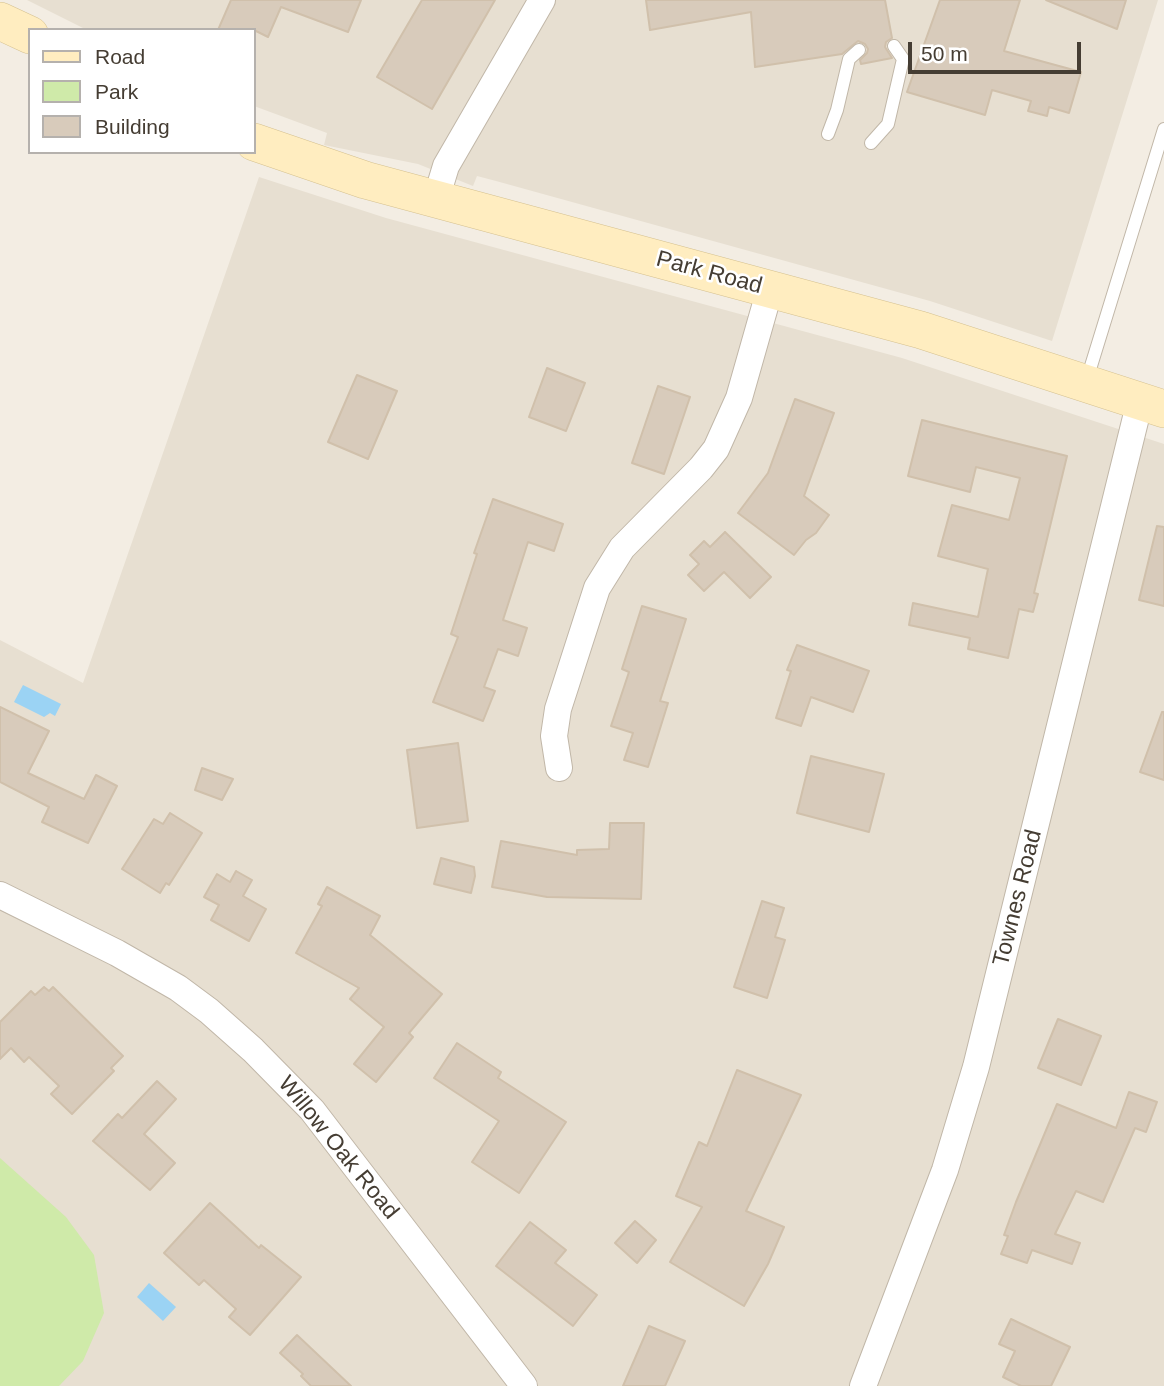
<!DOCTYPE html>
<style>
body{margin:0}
#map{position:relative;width:1164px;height:1386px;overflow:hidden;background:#f3ede3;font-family:Helvetica,sans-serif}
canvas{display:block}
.legend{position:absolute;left:28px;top:28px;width:228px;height:126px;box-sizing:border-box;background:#fff;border:2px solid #b5b1ad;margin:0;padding:9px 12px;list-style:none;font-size:21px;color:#453d33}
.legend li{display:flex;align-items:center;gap:14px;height:35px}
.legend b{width:35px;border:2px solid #b5b1ad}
.scale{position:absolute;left:908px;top:42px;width:173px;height:32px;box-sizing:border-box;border:4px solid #453d33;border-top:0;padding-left:9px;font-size:21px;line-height:24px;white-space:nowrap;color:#453d33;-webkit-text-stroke:5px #fff;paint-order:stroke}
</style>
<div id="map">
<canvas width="1164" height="1386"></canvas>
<ul class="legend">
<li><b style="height:9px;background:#ffedc0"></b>Road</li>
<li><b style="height:19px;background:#cfeaa9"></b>Park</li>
<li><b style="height:19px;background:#d8cbbb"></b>Building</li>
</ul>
<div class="scale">50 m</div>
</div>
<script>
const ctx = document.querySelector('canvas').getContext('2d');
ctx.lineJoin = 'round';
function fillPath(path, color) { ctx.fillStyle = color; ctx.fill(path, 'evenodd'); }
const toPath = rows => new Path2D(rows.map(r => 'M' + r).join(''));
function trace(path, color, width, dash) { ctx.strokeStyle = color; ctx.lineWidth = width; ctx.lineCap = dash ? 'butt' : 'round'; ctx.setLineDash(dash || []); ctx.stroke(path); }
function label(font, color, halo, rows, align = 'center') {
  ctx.font = font + ' Helvetica,sans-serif'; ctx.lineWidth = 5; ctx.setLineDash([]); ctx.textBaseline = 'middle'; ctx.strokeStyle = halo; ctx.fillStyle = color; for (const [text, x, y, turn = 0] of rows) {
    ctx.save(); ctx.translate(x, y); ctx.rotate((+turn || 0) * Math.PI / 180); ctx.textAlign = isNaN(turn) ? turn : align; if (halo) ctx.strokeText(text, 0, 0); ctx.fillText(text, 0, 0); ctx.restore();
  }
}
const residential = toPath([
 [27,0,1158,0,1052,341,930,301,496,181,477,176,473,186,418,164,324,145,327,133,254,106,254,30,87,30],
 [259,177,386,218,902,358,1164,444,1164,1386,30,1386,0,1174,0,640,83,683]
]);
const green = toPath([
 [0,1158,66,1217,94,1255,104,1313,83,1361,59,1386,0,1386]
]);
const water = toPath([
 [23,685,61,704,55,716,50,713,44,717,14,702],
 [149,1283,176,1307,163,1321,137,1297]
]);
const building = toPath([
 [231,0,361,0,348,32,281,7,268,37,254,30,218,30,231,0],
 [422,0,495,0,432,109,377,77,422,0],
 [646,0,885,0,892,38,886,42,885,47,892,58,861,64,860,60,867,53,868,49,865,44,858,41,842,54,755,67,751,12,650,30,646,0],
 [940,0,1020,0,1004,51,1081,72,1069,113,1049,107,1047,116,1028,111,1031,101,992,90,985,115,907,92,940,0],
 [1046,0,1126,0,1117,29,1046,0],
 [547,368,585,383,566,431,529,417,547,368],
 [357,375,397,391,368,459,328,442,357,375],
 [658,386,690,397,664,474,632,463,658,386],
 [795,399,834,413,804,496,829,515,816,533,806,540,794,555,738,513,768,473,795,399],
 [922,420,1067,456,1034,593,1038,594,1033,612,1019,609,1008,658,968,649,970,638,909,625,913,603,978,617,988,569,938,556,952,505,1009,520,1020,478,976,467,970,492,908,476,922,420],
 [493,499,563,524,554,551,528,542,503,620,527,628,518,656,498,649,484,687,495,691,483,721,433,702,458,637,451,634,477,554,474,553,493,499],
 [1157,526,1164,527,1164,606,1139,600,1157,526],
 [725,532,771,577,750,598,724,572,704,591,688,575,699,564,690,555,704,541,710,547,725,532],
 [642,606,686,619,660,701,668,703,648,767,624,760,633,733,611,726,629,672,622,669,642,606],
 [797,645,869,671,853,712,811,697,801,726,776,718,791,671,787,670,797,645],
 [0,707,49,731,28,773,84,799,96,775,117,786,88,843,42,822,49,807,0,782,0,707],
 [1162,712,1164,712,1164,780,1140,772,1162,712],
 [458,743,468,821,417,828,407,750,458,743],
 [811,756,884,774,869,832,797,813,811,756],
 [202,768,233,779,222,800,195,790,202,768],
 [170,813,202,833,169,885,166,883,160,893,122,869,154,819,163,824,170,813],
 [610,823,644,823,641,899,547,897,492,887,501,841,577,855,577,850,609,849,610,823],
 [441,858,474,867,475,876,471,893,434,884,441,858],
 [236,871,252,880,243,896,266,909,249,941,211,920,219,905,204,897,217,874,230,882,236,871],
 [327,887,380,916,370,935,442,994,409,1033,413,1037,376,1082,354,1064,384,1027,350,999,359,988,296,953,322,906,318,904,327,887],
 [762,901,784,908,775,937,785,940,767,998,734,987,762,901],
 [44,987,49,991,53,987,123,1056,111,1068,114,1071,72,1114,51,1094,59,1086,29,1057,24,1062,11,1048,0,1059,0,1022,31,991,35,995,44,987],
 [1058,1019,1101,1036,1081,1085,1038,1068,1058,1019],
 [457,1043,501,1072,498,1078,566,1122,519,1193,472,1162,499,1121,434,1078,457,1043],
 [737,1070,801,1095,746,1211,784,1227,768,1264,744,1306,670,1262,702,1207,676,1196,699,1142,707,1146,737,1070],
 [157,1081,176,1099,144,1134,175,1163,150,1190,93,1141,118,1114,122,1118,157,1081],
 [1129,1092,1157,1102,1146,1132,1135,1128,1103,1202,1076,1191,1055,1234,1080,1243,1072,1264,1032,1250,1027,1263,1001,1254,1008,1236,1004,1235,1016,1202,1057,1104,1116,1128,1129,1092],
 [210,1203,259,1248,261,1245,301,1277,250,1335,229,1317,236,1309,204,1280,199,1285,164,1253,210,1203],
 [635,1221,656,1240,637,1263,615,1243,635,1221],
 [530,1222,566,1250,555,1263,597,1295,573,1326,496,1266,530,1222],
 [1011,1319,1070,1347,1051,1386,1021,1386,1003,1377,1015,1351,999,1344,1011,1319],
 [649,1326,685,1341,665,1386,623,1386,649,1326],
 [297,1335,351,1386,311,1386,301,1376,303,1374,280,1353,297,1335]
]);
const lane = toPath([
 [828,134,837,110,849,59,859,50],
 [871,143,888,124,903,59,894,46],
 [1087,379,1164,129]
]);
const street = toPath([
 [436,199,446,166,542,0],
 [559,768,554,736,558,709,597,588,622,548,701,468,716,449,739,398,770,289],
 [0,895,117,953,178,988,209,1011,253,1050,312,1110,524,1386],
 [863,1386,945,1170,976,1067,1140,401]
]);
const secondary = toPath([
 [0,21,30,35],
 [254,142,365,180,921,330,1164,409]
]);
const streetNames = [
 ["Park Road",709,273,15],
 ["Townes Road",1018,898,-76],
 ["Willow Oak Road",338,1148,51]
];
fillPath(residential, '#e7dfd1');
fillPath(green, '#cfeaa9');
fillPath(water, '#9bd3f4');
fillPath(building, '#d8cbbb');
trace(building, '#d0c0ab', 2);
trace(lane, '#c1b7a8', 14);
trace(street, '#c1b7a8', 28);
trace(secondary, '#d5c190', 38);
trace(lane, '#fff', 12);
trace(street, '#fff', 26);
trace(secondary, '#ffedc0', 37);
label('23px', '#453d33', '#fff', streetNames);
</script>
